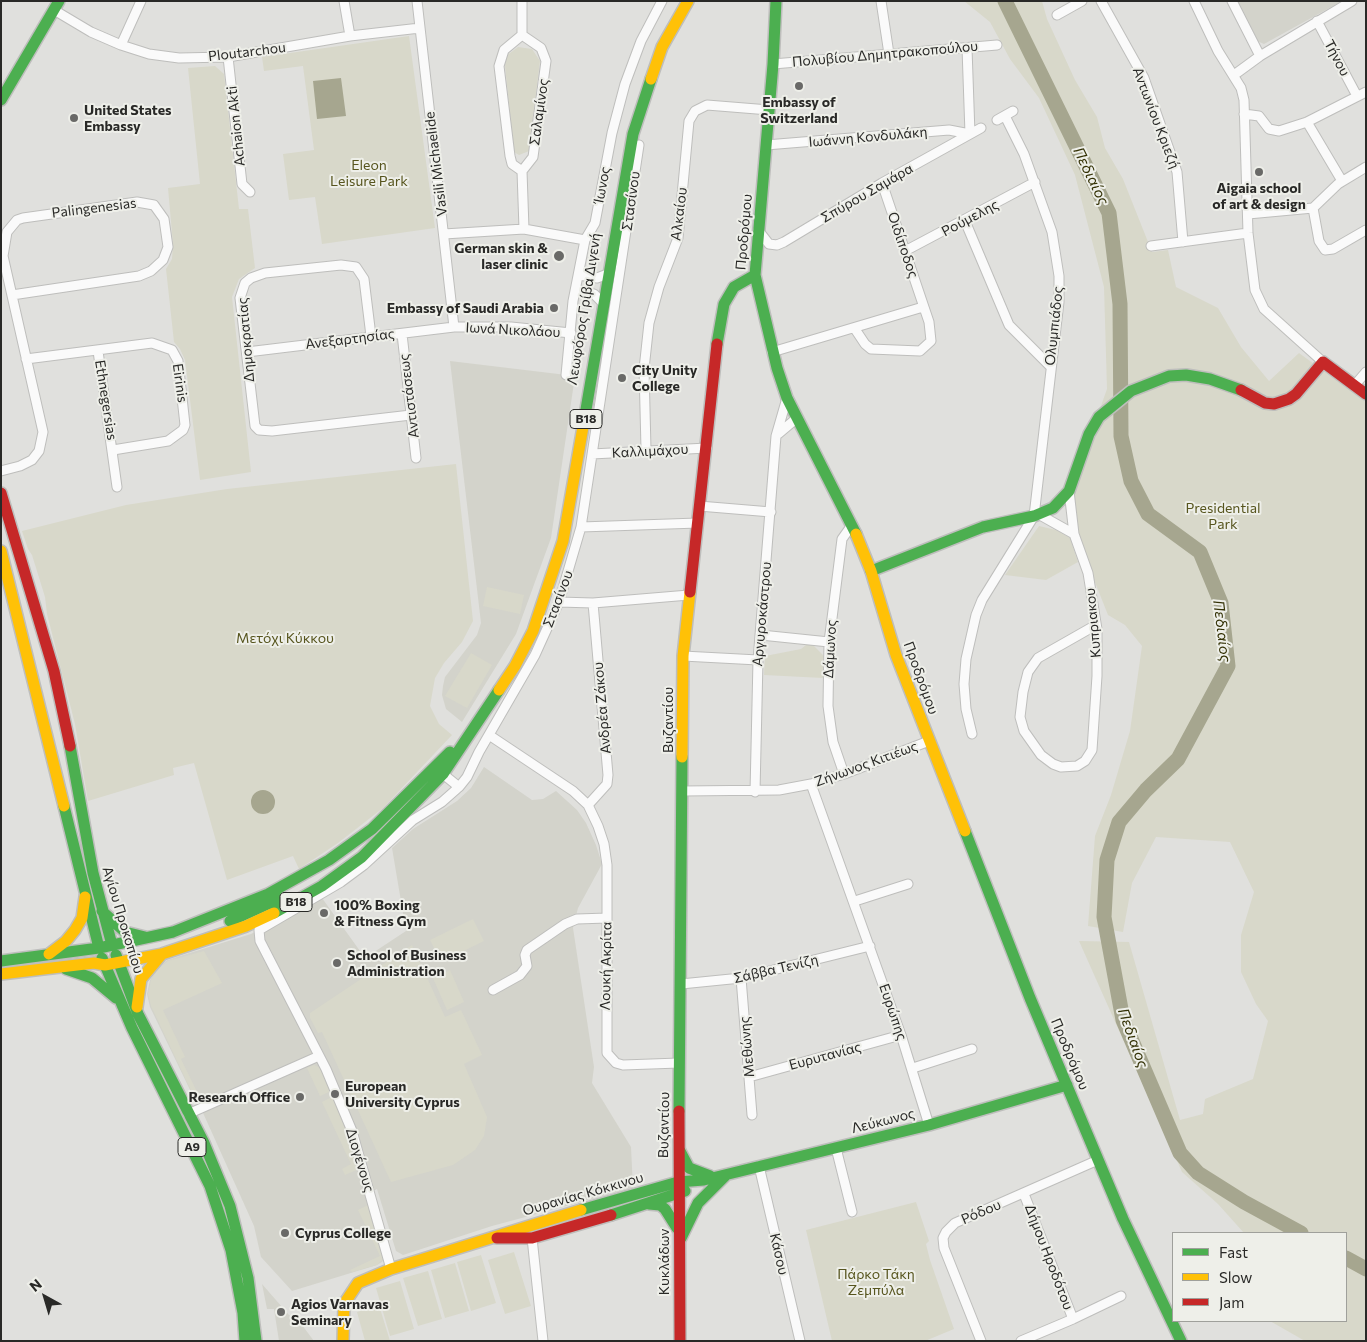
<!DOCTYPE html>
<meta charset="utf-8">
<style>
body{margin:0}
#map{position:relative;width:1367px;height:1342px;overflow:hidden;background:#e0e0dd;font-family:Commissioner,sans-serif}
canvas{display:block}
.frame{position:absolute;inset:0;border:2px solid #292927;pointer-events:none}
.legend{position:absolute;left:1172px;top:1232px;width:175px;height:90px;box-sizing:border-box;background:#eeefe9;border:1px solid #9fa09b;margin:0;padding:6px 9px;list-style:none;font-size:15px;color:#292927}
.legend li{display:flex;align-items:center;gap:10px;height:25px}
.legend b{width:25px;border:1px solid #9fa09b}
.north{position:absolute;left:20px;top:1272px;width:50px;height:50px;-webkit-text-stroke:4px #eeefe9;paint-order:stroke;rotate:321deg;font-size:14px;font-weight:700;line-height:20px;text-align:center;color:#292927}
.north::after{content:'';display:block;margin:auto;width:18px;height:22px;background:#292927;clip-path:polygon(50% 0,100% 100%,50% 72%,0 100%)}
</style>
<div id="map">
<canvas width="1367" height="1342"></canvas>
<div class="frame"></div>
<ul class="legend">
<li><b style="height:6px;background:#4caf50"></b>Fast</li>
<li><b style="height:6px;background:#ffc107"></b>Slow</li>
<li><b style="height:6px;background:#c62828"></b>Jam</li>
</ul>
<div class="north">N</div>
</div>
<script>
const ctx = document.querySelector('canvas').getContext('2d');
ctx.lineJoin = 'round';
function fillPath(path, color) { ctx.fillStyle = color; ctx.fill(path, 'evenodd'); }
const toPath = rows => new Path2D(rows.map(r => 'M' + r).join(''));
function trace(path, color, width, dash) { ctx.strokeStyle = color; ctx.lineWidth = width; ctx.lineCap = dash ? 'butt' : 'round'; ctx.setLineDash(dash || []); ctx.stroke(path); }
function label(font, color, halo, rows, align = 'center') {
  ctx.font = font + ' Commissioner,sans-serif'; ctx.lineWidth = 4; ctx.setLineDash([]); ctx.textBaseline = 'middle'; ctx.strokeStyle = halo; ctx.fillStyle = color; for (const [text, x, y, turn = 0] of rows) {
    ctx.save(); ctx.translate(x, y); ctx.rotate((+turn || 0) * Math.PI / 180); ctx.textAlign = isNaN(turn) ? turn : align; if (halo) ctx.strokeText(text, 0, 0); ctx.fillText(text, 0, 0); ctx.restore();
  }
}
const built = toPath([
 [1236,1,1342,1,1264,44,1255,40],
 [450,361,575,376,551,538,516,634,462,722,446,709,442,695,443,686,445,677,477,635,481,623],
 [484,767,532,800,543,799,556,791,577,810,586,823,596,845,602,864,578,908,573,928,594,1067,592,1083,631,1147,633,1188,492,1226,403,1255,396,1251,377,1189,367,1194,384,1259,382,1262,377,1265,292,1291,261,1257,254,1226,199,1104,192,1094,150,1007,147,994,150,980,157,969,167,960,251,934,322,898,365,958,406,931,392,848,413,829,457,801,471,788],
 [262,1284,289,1315,302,1325,314,1341,279,1341,274,1309,267,1309]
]);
const green = toPath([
 [964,1,1042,1,1047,19,1075,80,1097,117,1105,148,1123,179,1152,252,1168,250,1176,287,1218,308,1241,347,1269,381,1299,353,1366,402,1366,1341,1305,1341,1270,1321,1346,1321,1346,1233,1244,1233,1218,1204,1182,1172,1079,941,1129,942,1180,1120,1203,1114,1205,1099,1253,1079,1268,1021,1256,1004,1241,972,1241,935,1254,892,1230,842,1156,837,1132,883,1123,932,1088,926,1095,836,1111,795,1130,731,1142,646,1125,625,1108,615,1079,542,1068,498,1107,389,1104,287,1075,175,1039,98,1010,59,990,22],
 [409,36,435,228,322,244,315,197,289,200,283,154,314,150,303,66,264,71,262,57],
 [518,47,532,49,540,61,529,151,519,155,514,152,505,66,506,56],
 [215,66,224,74,239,209,248,209,255,268,239,279,232,297,251,472,200,480,185,360,180,349,174,342,166,269,172,259,173,244,168,188,200,184,188,68],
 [456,464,473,621,462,642,444,663,435,678,430,706,439,724,452,735,383,808,338,843,299,869,293,856,227,880,194,763,173,768,174,775,88,801,75,724,47,614,45,597,32,555,28,549,22,531,126,505,227,489],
 [1039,526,1056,530,1070,538,1078,562,1046,580,1005,575],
 [487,587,524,595,520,614,483,606],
 [806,645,813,645,824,656,823,678,764,675,765,656,801,649],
 [471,653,492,665,467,708,445,696],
 [473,919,484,941,441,962,430,940],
 [412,945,445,1017,461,1010,482,1055,464,1064,487,1117,484,1136,475,1150,453,1165,391,1182,322,1032,318,1033,310,1018,310,1013],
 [204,951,222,983,163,1010,185,1057,181,1059,199,1096,194,1097,151,1006,148,994,151,980,158,969,168,961],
 [450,970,464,1002,447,1010,433,978],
 [314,1065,321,1068,331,1091,320,1096,307,1068],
 [334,1096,359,1169,345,1175,342,1169,351,1164,322,1102],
 [916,1202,929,1241,926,1244,930,1260,954,1329,925,1341,832,1341,806,1230],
 [368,1205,383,1259,377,1265,352,1272,350,1270,380,1256,358,1210],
 [514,1252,531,1306,505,1314,488,1260],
 [481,1255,496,1303,471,1311,457,1262],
 [455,1263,469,1311,445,1318,431,1270],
 [428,1271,442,1319,418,1326,403,1278],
 [400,1281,414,1329,390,1336,376,1288],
 [379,1305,390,1341,365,1341,357,1312]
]);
const water = toPath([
 [341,78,346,116,317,119,313,81],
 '251 802a12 12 0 1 1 24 0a12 12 0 1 1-24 0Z'
]);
const river = toPath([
 [1005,1,1109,213,1120,304,1121,436,1131,481,1148,514,1200,552,1221,603,1228,666,1178,759,1146,790,1119,822,1107,860,1104,917,1123,1020,1180,1153,1198,1173,1244,1202,1301,1233],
 [1346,1258,1366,1269]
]);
const street = toPath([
 [344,1,350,36],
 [417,1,454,327],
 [522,1,522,35,541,48,546,61,533,157,522,171,524,229],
 [881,1,889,54],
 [1101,1,1144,78,1177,172,1183,242],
 [1194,1,1218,51,1241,88,1244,100,1248,233,1255,290,1264,309,1323,362],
 [1232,1,1260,56],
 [54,10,91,32,121,45,149,54,179,58,228,57,350,36,420,28],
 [1057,15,1082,1],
 [1317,21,1357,96],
 [121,45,141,1],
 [967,48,970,134],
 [228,57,242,184,250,192],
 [773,64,997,45],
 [1234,75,1260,56,1352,1],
 [1244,114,1259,116,1269,129,1279,131,1307,122,1366,92],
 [997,120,1013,111],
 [1307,122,1342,181],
 [766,145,949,130,970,134],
 [522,171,512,164,510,156,499,66,504,50,522,35],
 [1313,208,1319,241,1325,250,1333,249,1366,230],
 [1248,214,1313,208,1338,184,1366,167],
 [965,221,1009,325,1050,366],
 [758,230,769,244,777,245,784,242,882,183,981,128],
 [444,234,524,229,585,240],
 [1151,246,1248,233],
 [905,251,1035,182],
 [579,275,597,278,605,275],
 [576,289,594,294,601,301],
 [855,329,865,344,871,349,920,351,931,341,929,322,882,183],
 [402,334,416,458],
 [371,336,364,279,356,267,341,265,265,273,251,278,245,283,240,298,255,426,259,430,272,431,411,415],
 [98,351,117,487],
 [247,352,454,327,511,327,571,333],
 [772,352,923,307],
 [26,359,152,343,172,350,178,361,185,425,183,430,168,441,113,450],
 [566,375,573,301,585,240,595,223,612,133,625,84,641,41,662,1],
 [1354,386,1366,372],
 [778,434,797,418],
 [646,449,644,369,649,323,659,287,678,238,689,121,695,111,707,105,769,110],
 [592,454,707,448],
 [1,471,20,466,32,460,39,451,43,432,3,256,7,232,17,220,23,218,137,202,154,205,164,219,168,247,163,260,151,271,139,276,12,295],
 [1069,491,1074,534,1088,573,1097,629,1097,676,1092,750,1085,761,1077,766,1061,767,1053,764,1041,755,1024,731,1020,717,1023,692,1028,672,1038,658,1096,625],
 [699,506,771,512],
 [1040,515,1074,534],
 [581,527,698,523],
 [559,602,593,603,689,595],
 [761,635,829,642],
 [683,656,758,660],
 [972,734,966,709,964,684,966,659,976,615,982,600,1034,516,1059,302,1059,276,1052,232,1024,154,1005,116],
 [489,735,573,791,588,805,598,826,604,844,607,865,607,1053,616,1063,623,1065,679,1063],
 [443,774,459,787],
 [844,774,833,742,828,706,829,642,842,539,852,525],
 [811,784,901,1035,929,1125],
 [683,791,779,790,811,784,844,774,929,741],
 [755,792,758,660,776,436,787,398],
 [588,805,607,784,608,775,593,603],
 [855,901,908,884],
 [741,978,752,1115],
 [681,984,741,978,870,946],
 [493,990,520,975,527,966,525,955,527,950,565,924,577,919,607,918],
 [913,1068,972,1049],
 [749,1077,901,1035],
 [188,1114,319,1056],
 [836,1148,852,1212],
 [759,1166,800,1341],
 [1024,1194,1073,1319],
 [532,1238,543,1341],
 [391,1269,352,1131,326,1069,260,941,259,930,341,882,364,865,413,820,442,802,459,787,467,777,479,752,535,655,559,602,581,527,639,145],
 [981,1341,944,1248,943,1238,946,1232,955,1223,1098,1160],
 [1021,1341,1073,1319,1121,1296]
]);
const fast = toPath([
 [776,1,773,64,755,275,777,368,787,398,856,534],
 [1,100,59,1],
 [717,344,724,304,734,287,755,275],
 [583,427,633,134,651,79],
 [871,571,983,527,1034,516,1053,508,1069,491,1089,434,1099,417,1131,391,1169,376,1186,375,1210,379,1241,390],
 [70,746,93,873,112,945],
 [64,806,99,948],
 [965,831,1030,998,1123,1219,1181,1341],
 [102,911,125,932,145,937],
 [274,913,322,886,362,857,443,774,499,690],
 [230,921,281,898],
 [116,955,138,1014,204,1143,230,1206,248,1278,256,1341],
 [102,958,132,1028,210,1186,231,1250,243,1313,245,1341],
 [1,961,99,948,173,932,268,894,329,860,372,829,450,752],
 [66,969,92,978,116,998],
 [679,1111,682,757],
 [680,1151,689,1168,710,1176],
 [649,1204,660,1205,665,1209,677,1228],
 [581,1210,678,1182,704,1180,929,1125,1067,1085],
 [611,1215,685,1191],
 [681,1238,698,1203,725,1176]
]);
const slow = toPath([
 [651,79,662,47,688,1],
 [856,534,871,571,896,655,965,831],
 [1,551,64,806],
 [499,690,515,666,533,631,563,541,583,427],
 [682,757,683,656,690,592],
 [49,954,66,941,75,930,82,918,85,897],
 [1,974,94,963,105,965,162,954,246,926,274,913],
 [137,1007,141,979,162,954],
 [343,1341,344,1304,358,1283,391,1269,581,1210]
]);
const jam = toPath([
 [1241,390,1265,403,1274,404,1289,399,1296,394,1323,362,1366,394],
 [1,493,54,671,70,746],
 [690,592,717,344],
 [679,1111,680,1341],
 [497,1238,532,1238,611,1215]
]);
const markers = [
 [799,86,5,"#696967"],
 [74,118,5,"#696967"],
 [1259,172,5,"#696967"],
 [559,256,6,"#696967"],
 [554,308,5,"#696967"],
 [622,378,5,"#696967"],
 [324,913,5,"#696967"],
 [337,963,5,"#696967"],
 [335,1094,5,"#696967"],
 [300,1097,5,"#696967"],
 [285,1233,5,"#696967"],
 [281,1312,5,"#696967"]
];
const shields = [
 [586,419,32],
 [296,902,32],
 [192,1147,28]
];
const shieldNames = [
 ["B18",586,419],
 ["B18",296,902],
 ["A9",192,1147]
];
const streetNames = [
 ["Ploutarchou",247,52,-7],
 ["Πολυβίου Δημητρακοπούλου",885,54,-5],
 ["Τήνου",1337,58,62],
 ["Σαλαμίνος",539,112,-82],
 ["Αντωνίου Κριεζή",1156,118,69],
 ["Achaion Akti",236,126,-96],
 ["Ιωάννη Κονδυλάκη",868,137,-5],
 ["Vasili Michaelide",436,164,-97],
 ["Ίωνος",602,185,-79],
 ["Σπύρου Σαμάρα",867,193,-30],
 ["Στασίνου",631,201,-82],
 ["Palingenesias",94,208,-7],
 ["Αλκαίου",679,214,-83],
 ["Ρούμελης",970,218,-28],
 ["Προδρόμου",744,232,-85],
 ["Οιδίποδος",903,245,71],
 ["Λεωφόρος Γρίβα Διγενή",584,309,-81],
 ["Ολυμπιάδος",1054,326,-84],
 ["Ιωνά Νικολάου",513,330,3],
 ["Ανεξαρτησίας",350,339,-7],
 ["Δημοκρατίας",246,340,-95],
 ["Eirinis",180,383,82],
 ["Αντιστάσεως",409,396,-97],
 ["Ethnegersias",106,400,81],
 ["Καλλιμάχου",650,451,-3],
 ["Στασίνου",558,599,-69],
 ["Αργυροκάστρου",762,614,-85],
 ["Κυπριακου",1093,623,-95],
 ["Δάμωνος",830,649,-87],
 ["Προδρόμου",921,678,70],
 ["Ανδρέα Ζάκου",602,708,-95],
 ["Βυζαντίου",668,720,-90],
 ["Ζήνωνος Κιτιέως",866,764,-20],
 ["Αγίου Προκοπίου",123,920,73],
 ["Λουκή Ακρίτα",606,966,-89],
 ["Σάββα Τενίζη",776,969,-13],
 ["Ευρώπης",893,1012,71],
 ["Μεθώνης",747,1047,-95],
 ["Προδρόμου",1070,1054,67],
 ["Ευρυτανίας",825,1056,-15],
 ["Λεύκωνος",883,1121,-14],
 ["Βυζαντίου",664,1125,-89],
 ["Διογένους",360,1160,73],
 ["Ουρανίας Κόκκινου",583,1194,-16],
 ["Ρόδου",981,1212,-23],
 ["Κάσου",779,1254,77],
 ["Δήμου Ηροδότου",1049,1257,69],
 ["Κυκλάδων",664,1262,-90]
];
const poiNames = [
 ["Embassy of",799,102,"center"],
 ["Switzerland",799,118,"center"],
 ["United States",84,110],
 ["Embassy",84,126],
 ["Aigaia school",1259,188,"center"],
 ["of art & design",1259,204,"center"],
 ["German skin &",548,248,"right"],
 ["laser clinic",548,264,"right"],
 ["Embassy of Saudi Arabia",544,308,"right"],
 ["City Unity",632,370],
 ["College",632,386],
 ["100% Boxing",334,905],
 ["& Fitness Gym",334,921],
 ["School of Business",347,955],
 ["Administration",347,971],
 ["European",345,1086],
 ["University Cyprus",345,1102],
 ["Research Office",290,1097,"right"],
 ["Cyprus College",295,1233],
 ["Agios Varnavas",291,1304],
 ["Seminary",291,1320]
];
const parkNames = [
 ["Eleon",369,165],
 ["Leisure Park",369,181],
 ["Presidential",1223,508],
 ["Park",1223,524],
 ["Μετόχι Κύκκου",285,638],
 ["Πάρκο Τάκη",876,1274],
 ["Ζεμπύλα",876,1290]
];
const waterNames = [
 ["Πεδιαίος",1091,176,64],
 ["Πεδιαίος",1222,631,83],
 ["Πεδιαίος",1133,1038,70]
];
fillPath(built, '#d3d3cb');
fillPath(green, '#d8d8ca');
fillPath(water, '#a6a68f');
trace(river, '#a6a68f', 15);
trace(street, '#bebebc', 11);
trace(fast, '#bebebc', 14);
trace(slow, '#bebebc', 14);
trace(jam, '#bebebc', 14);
trace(street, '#fafafa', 9);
trace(fast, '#4caf50', 11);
trace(slow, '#ffc107', 11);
trace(jam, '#c62828', 11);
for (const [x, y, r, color] of markers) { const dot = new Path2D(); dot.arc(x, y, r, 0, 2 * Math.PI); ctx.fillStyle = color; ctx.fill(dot); trace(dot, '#eeefe9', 2); }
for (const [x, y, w] of shields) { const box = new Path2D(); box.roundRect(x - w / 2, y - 9.5, w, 19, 4); ctx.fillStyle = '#eeefe9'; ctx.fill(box); trace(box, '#292927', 1); }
label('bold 12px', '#292927', null, shieldNames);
label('14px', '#292927', '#eeefe9', streetNames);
label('bold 14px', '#292927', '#eeefe9', poiNames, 'left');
label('14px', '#57551e', '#eeefe9', parkNames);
label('italic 15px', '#333105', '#eeefe9', waterNames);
</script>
